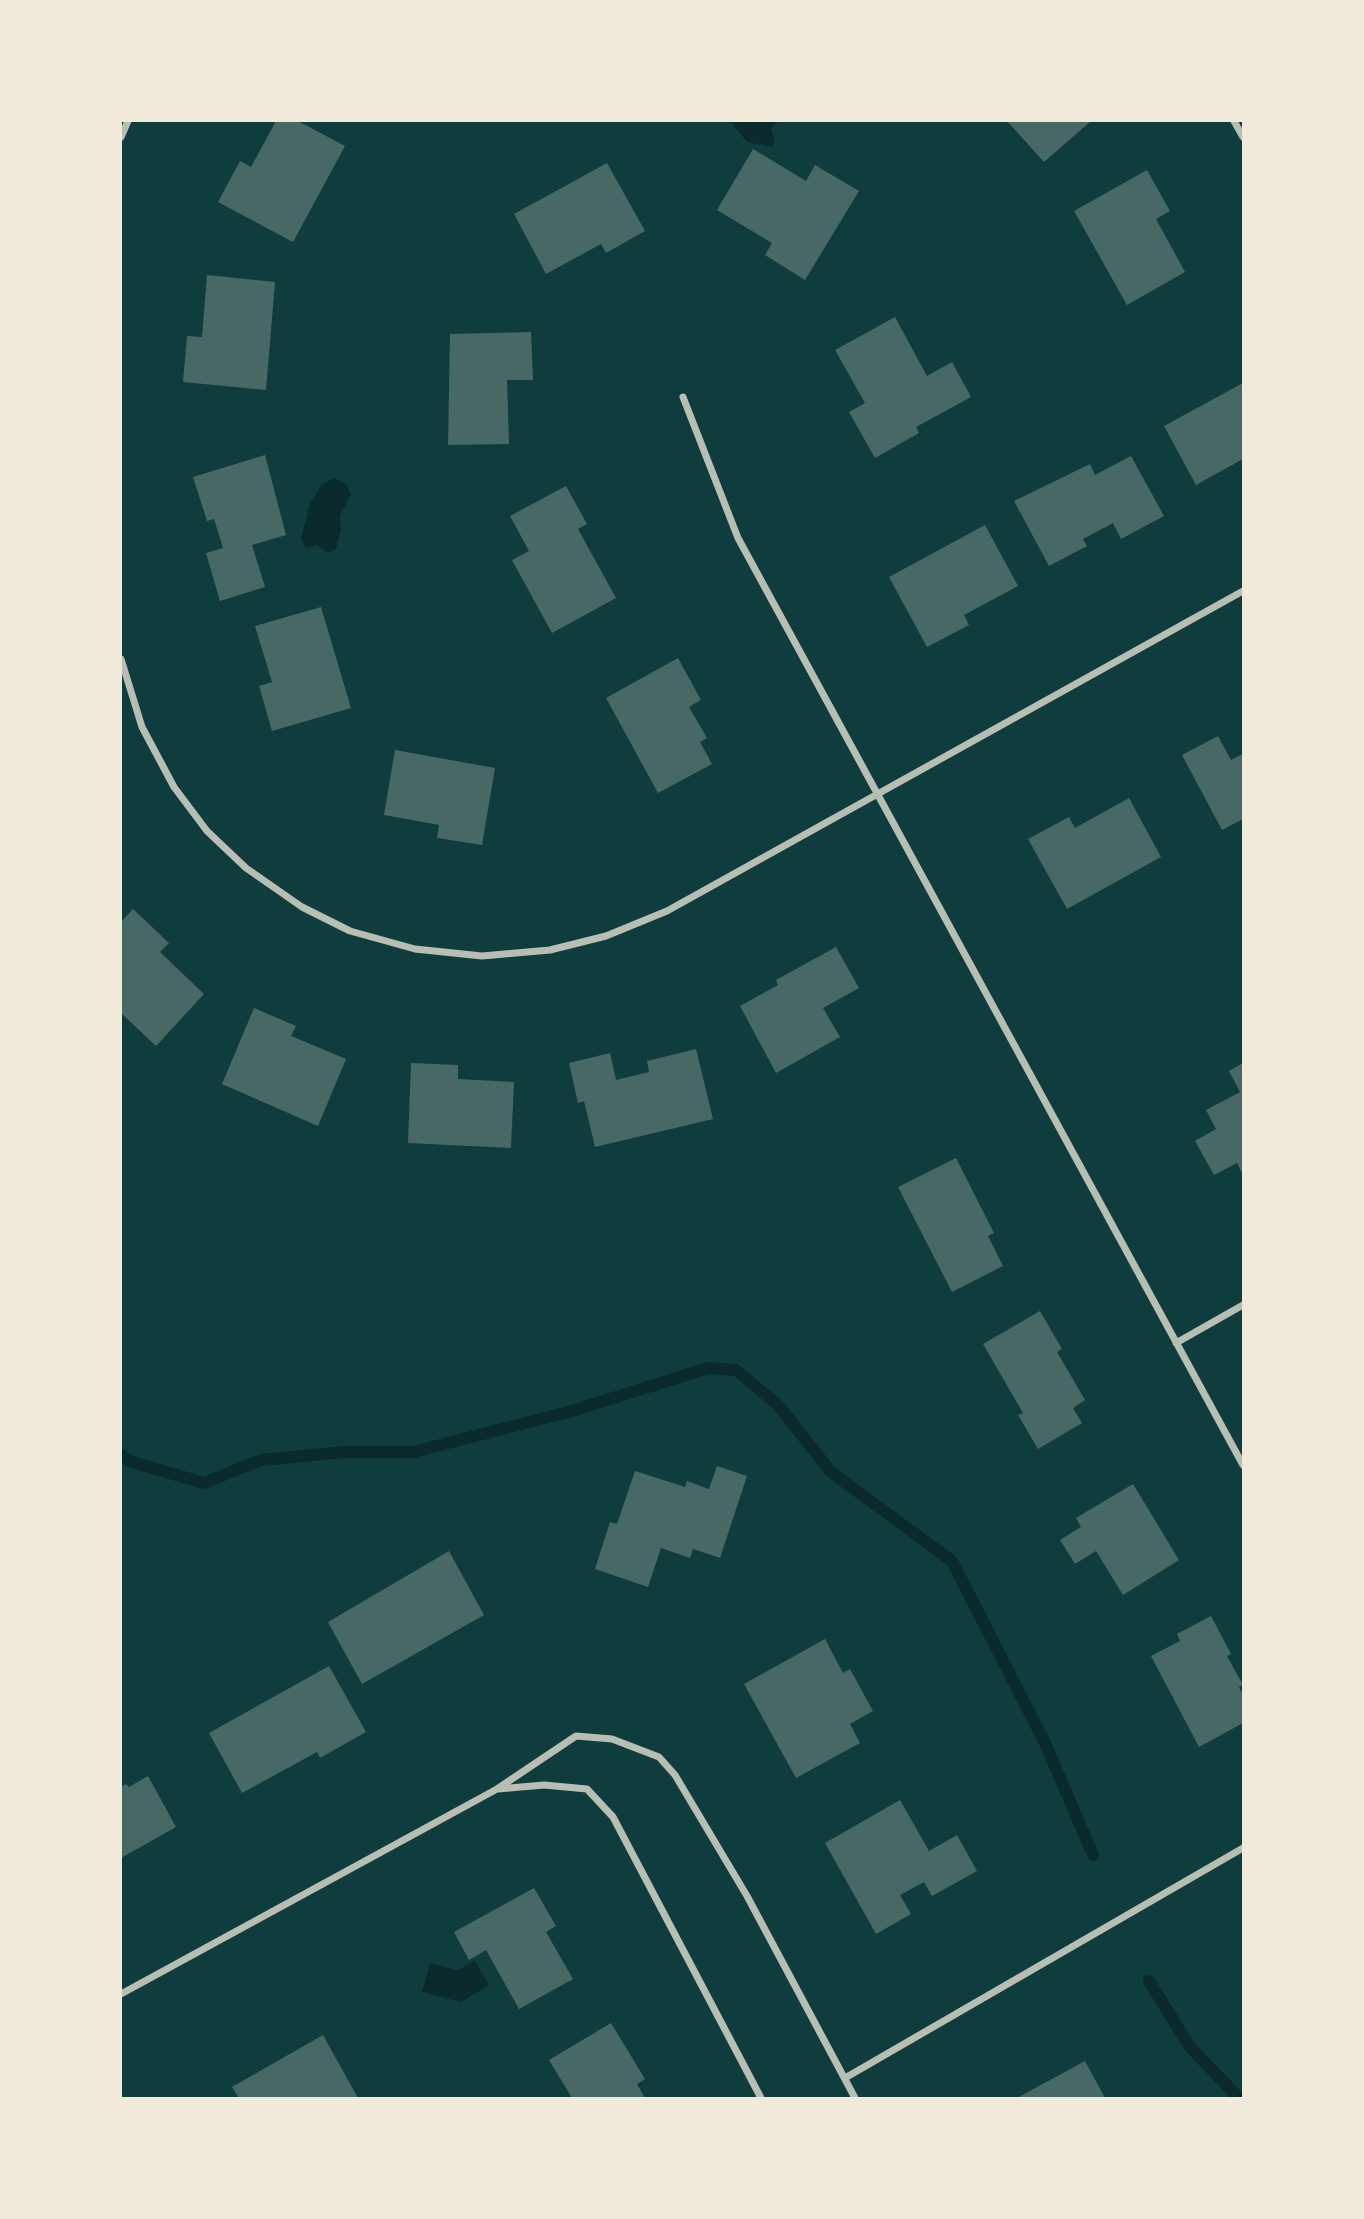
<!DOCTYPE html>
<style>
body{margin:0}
#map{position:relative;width:1364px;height:2219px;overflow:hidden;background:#0f3d3e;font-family:"Noto Serif",serif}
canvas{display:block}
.frame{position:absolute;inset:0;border:122px solid #f1e9da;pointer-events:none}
</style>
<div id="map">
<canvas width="1364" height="2219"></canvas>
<div class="frame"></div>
</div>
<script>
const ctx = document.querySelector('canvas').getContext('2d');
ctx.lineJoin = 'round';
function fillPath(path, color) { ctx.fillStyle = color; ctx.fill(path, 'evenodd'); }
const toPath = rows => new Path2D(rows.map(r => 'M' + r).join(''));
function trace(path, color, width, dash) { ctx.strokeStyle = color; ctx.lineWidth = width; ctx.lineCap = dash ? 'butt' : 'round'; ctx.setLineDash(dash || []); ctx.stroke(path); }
const water = toPath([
 [730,121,777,121,771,129,775,141,772,147,747,142],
 [334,478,346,484,351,494,340,516,341,529,336,549,327,553,317,545,306,548,301,538,310,504,322,484],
 [475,1961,489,1985,461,2002,422,1992,430,1963,458,1970]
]);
const stream = toPath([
 [121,1455,132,1462,204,1483,261,1460,344,1452,413,1452,572,1411,708,1368,736,1370,778,1405,831,1472,952,1561,1045,1743,1093,1855],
 [1149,1981,1190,2047,1239,2098]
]);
const building = toPath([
 [276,121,298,121,345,146,293,242,218,202,240,161,251,167],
 [1007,121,1091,121,1044,162],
 [753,149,806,181,815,165,859,191,805,280,765,255,772,243,717,210],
 [607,163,645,231,606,253,601,244,546,274,514,214],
 [1147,170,1170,211,1156,219,1185,272,1127,305,1074,211],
 [207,275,275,282,266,390,183,382,187,336,202,337],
 [895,317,927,376,952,362,971,397,916,427,919,433,875,458,849,412,865,403,835,350],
 [531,332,533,380,507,380,509,444,448,445,450,334],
 [1243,383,1243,459,1196,485,1164,426],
 [265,455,286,535,252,545,265,587,220,601,206,553,223,548,214,519,207,521,193,477],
 [1131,456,1164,516,1121,539,1113,523,1083,539,1087,546,1049,566,1014,501,1090,464,1095,475],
 [566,486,587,524,578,529,616,598,552,633,512,560,529,551,510,516],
 [985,525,1018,586,964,615,969,625,927,647,889,577],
 [321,607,351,708,272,731,259,686,272,682,255,626],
 [678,658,701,700,689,707,707,738,700,742,712,764,658,793,606,698],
 [1218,736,1231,760,1243,754,1243,819,1222,830,1182,755],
 [395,750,495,768,482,845,437,838,439,825,384,815],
 [1129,798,1161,857,1067,909,1028,839,1069,817,1075,828],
 [133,909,169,943,160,952,204,994,156,1046,121,1013,121,922],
 [836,947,859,988,823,1008,840,1037,776,1073,740,1006,778,985,776,980],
 [254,1008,296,1026,291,1036,346,1059,318,1126,222,1084],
 [696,1049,713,1119,595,1147,584,1101,578,1103,569,1063,610,1053,616,1080,649,1072,647,1061],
 [411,1063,458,1065,458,1079,514,1082,511,1148,408,1143],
 [1243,1063,1243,1175,1237,1163,1214,1175,1195,1141,1216,1129,1206,1110,1240,1092,1229,1071],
 [956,1158,994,1233,988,1236,1003,1266,952,1292,898,1187],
 [1040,1311,1062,1349,1057,1352,1085,1400,1073,1408,1082,1423,1038,1449,1018,1415,1023,1413,983,1344],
 [717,1466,747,1476,720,1558,693,1549,690,1558,661,1548,648,1587,595,1569,610,1522,617,1524,635,1471,685,1487,687,1481,709,1489],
 [1133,1484,1179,1560,1123,1595,1096,1551,1075,1564,1060,1540,1081,1527,1076,1518],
 [449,1551,484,1615,362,1684,328,1622],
 [1211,1616,1231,1654,1227,1656,1243,1685,1239,1687,1243,1695,1243,1723,1199,1747,1151,1656,1180,1641,1177,1634],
 [825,1639,843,1673,850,1669,873,1711,850,1724,860,1743,796,1778,744,1684],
 [329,1666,366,1732,320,1758,317,1752,242,1793,209,1733],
 [148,1776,176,1827,121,1858,121,1787,126,1784,129,1787],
 [900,1800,929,1851,957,1835,977,1871,932,1896,924,1882,900,1895,911,1914,876,1934,825,1843],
 [534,1888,556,1926,546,1932,573,1979,519,2009,486,1950,469,1960,454,1932],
 [611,2023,645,2079,637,2084,645,2098,572,2098,549,2060],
 [323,2035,358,2098,239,2098,232,2087],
 [1085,2061,1105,2098,1017,2098]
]);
const minor = toPath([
 [1234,121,1243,137],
 [121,137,128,121],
 [683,397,738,538,1243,1465],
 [121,659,142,727,174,787,207,831,246,868,302,907,350,931,415,949,482,956,550,950,606,936,667,911,1243,591],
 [1176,1343,1243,1305],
 [498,1789,544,1785,587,1789,613,1817,761,2098],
 [121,1994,497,1789,576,1736,612,1739,659,1757,675,1775,747,1896,855,2098],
 [845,2078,1243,1848]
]);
fillPath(water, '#0a2a2b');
trace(stream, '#0a2a2b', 12);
fillPath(building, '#486865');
trace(minor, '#b8beb3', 7);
</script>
